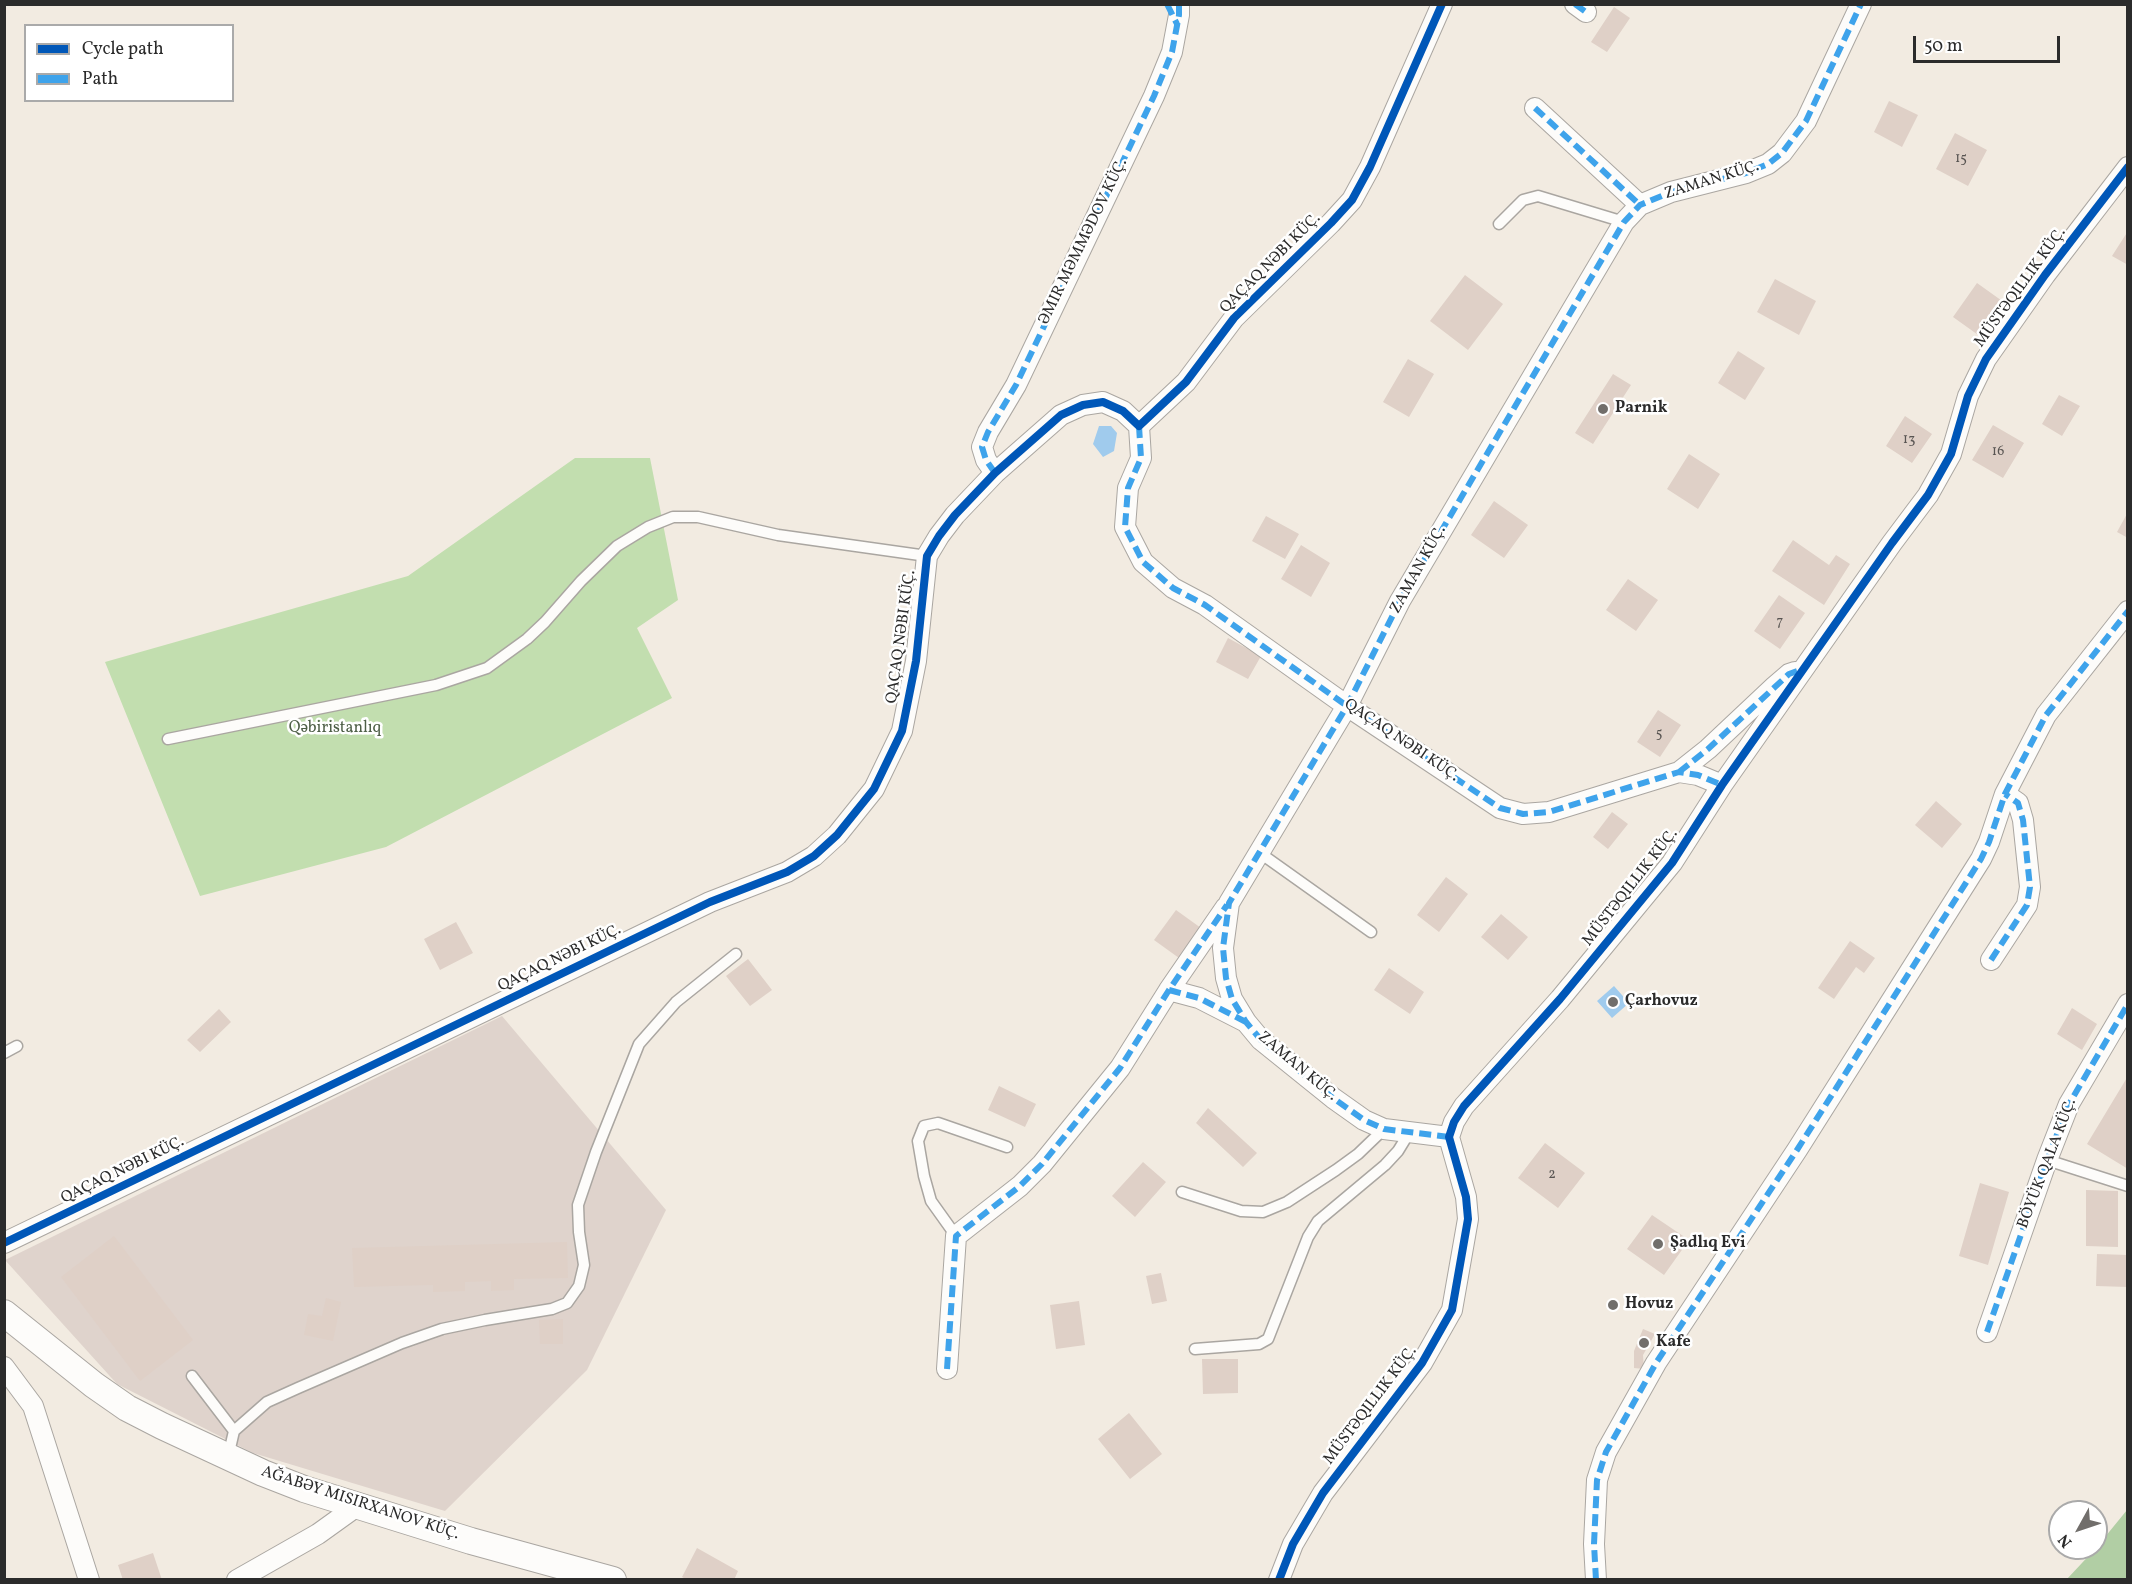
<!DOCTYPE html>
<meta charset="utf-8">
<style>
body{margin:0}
#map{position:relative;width:2132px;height:1584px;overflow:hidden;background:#f2ebe1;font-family:Vollkorn,serif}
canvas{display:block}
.frame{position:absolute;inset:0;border:6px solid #2b2b2b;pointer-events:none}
.legend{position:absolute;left:24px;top:24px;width:210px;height:78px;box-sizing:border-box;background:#fff;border:2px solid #aaa;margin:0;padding:8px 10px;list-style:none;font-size:18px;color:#2b2b2b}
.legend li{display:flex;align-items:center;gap:12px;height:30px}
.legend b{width:30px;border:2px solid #aaa}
.north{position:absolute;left:2048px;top:1500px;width:60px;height:60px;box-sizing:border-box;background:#fff;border:2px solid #aaa;border-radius:50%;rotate:230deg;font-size:16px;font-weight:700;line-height:24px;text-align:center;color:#2b2b2b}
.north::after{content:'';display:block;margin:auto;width:21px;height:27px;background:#716e6b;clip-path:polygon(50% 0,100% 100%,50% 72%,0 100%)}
.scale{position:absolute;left:1913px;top:36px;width:147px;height:27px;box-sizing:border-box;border:3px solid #2b2b2b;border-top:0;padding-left:8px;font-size:18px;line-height:21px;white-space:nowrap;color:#2b2b2b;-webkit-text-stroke:4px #fff;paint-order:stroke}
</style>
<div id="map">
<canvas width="2132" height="1584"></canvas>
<div class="frame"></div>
<ul class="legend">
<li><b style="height:8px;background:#0057b8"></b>Cycle path</li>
<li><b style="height:8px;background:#3ea3eb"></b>Path</li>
</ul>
<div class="north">N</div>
<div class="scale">50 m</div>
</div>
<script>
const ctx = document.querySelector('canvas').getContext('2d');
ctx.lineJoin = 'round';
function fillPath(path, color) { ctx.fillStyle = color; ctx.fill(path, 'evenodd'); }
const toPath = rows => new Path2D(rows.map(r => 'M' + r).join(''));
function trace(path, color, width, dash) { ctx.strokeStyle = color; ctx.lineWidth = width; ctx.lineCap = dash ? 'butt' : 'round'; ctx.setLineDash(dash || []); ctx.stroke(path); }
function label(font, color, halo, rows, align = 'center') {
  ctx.font = font + ' Vollkorn,serif'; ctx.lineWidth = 5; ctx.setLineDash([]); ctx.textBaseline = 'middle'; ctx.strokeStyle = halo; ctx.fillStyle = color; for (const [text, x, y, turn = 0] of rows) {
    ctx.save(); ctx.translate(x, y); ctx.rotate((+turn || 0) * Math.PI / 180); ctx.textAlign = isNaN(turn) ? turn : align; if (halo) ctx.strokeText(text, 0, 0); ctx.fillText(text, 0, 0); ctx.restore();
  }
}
const industrial = toPath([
 [502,1016,666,1210,587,1370,445,1511,253,1453,117,1384,5,1260]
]);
const green = toPath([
 [575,458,650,458,678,600,637,628,672,698,386,847,200,896,105,662,408,576]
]);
const forest = toPath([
 [2127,1510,2127,1579,2067,1579,2096,1548]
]);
const water = toPath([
 [1099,426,1111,426,1117,433,1114,451,1103,457,1093,444],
 [1614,986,1629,1003,1612,1018,1597,1001]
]);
const building = toPath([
 [1614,7,1630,18,1607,52,1591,42],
 [1889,101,1918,115,1902,147,1874,132],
 [1955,133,1987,150,1968,186,1936,169],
 [2128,231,2128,265,2112,256],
 [1465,275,1503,304,1468,350,1430,321],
 [1775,279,1816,301,1799,335,1757,312],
 [1977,283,2005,303,1981,337,1953,317],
 [1738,351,1765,368,1745,400,1718,383],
 [1408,359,1434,374,1409,417,1383,402],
 [1613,374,1631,385,1593,444,1575,433],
 [2059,395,2080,406,2062,436,2042,424],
 [1905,416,1932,434,1912,463,1886,446],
 [1993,425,2024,443,2003,478,1972,460],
 [1689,454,1720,474,1698,509,1667,489],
 [1494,501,1528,525,1504,558,1471,535],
 [2128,512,2128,538,2117,532],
 [1266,516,1299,534,1285,559,1252,541],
 [1793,540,1829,565,1836,555,1850,564,1824,605,1772,571],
 [1301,545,1330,563,1311,597,1281,579],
 [1628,579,1658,600,1636,631,1606,610],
 [1779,595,1805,613,1780,649,1754,631],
 [1228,638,1261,656,1248,679,1216,662],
 [1658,710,1681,725,1660,757,1637,742],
 [1936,801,1962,824,1942,848,1915,825],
 [1612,812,1628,824,1608,849,1593,837],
 [1446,877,1468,894,1439,932,1417,915],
 [1176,910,1201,928,1179,958,1154,940],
 [1501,914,1528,937,1508,960,1481,937],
 [456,922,473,953,440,970,424,939],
 [1850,941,1875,958,1864,973,1856,967,1834,999,1818,988],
 [748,959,772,990,750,1006,726,976],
 [1389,968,1424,992,1410,1014,1374,990],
 [2072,1008,2097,1024,2082,1050,2057,1034],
 [219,1009,231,1022,200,1052,187,1040],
 [2128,1076,2128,1169,2087,1144],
 [999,1086,1036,1104,1025,1127,988,1110],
 [1208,1108,1257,1153,1243,1167,1196,1123],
 [1545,1143,1585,1173,1558,1208,1518,1178],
 [1143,1162,1166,1182,1135,1217,1112,1196],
 [1980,1183,2009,1192,1988,1265,1959,1256],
 [2086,1190,2118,1191,2118,1247,2086,1246],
 [1652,1215,1689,1240,1664,1275,1627,1249],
 [114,1236,193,1340,140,1381,61,1277],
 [567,1242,568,1278,514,1279,514,1290,491,1291,491,1281,465,1282,465,1291,433,1292,433,1285,354,1287,352,1248],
 [2097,1254,2128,1255,2128,1287,2096,1286],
 [1161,1273,1167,1301,1152,1304,1146,1276],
 [326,1298,341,1302,333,1341,304,1335,308,1314,322,1316],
 [1079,1301,1085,1345,1056,1349,1050,1305],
 [563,1319,563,1344,540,1344,539,1320],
 [1643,1329,1655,1334,1643,1355,1644,1369,1634,1368,1634,1351],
 [1202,1359,1238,1359,1238,1393,1203,1394],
 [1129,1413,1162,1454,1130,1479,1098,1439],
 [697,1548,738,1571,734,1580,687,1580,682,1577],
 [153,1553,162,1580,123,1580,118,1565]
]);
const service = toPath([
 [1499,224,1523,200,1538,196,1624,222],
 [168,739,436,685,487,668,527,639,545,622,581,581,617,546,648,527,673,517,698,517,778,535,927,556],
 [1260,853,1371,932],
 [4,1053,17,1046],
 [2047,1160,2128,1186],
 [1182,1192,1241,1211,1263,1212,1287,1202,1336,1170,1358,1154,1384,1129],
 [956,1236,931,1201,924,1176,918,1141,924,1126,938,1123,1007,1147],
 [1195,1349,1259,1344,1268,1339,1308,1237,1318,1221,1385,1165,1398,1151,1409,1133],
 [192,1376,234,1431],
 [228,1457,234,1431,267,1402,298,1388,402,1343,442,1329,485,1320,552,1309,567,1303,579,1286,584,1265,579,1232,578,1205,596,1152,639,1044,676,1002,736,954]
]);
const minor = toPath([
 [1575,4,1586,12],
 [1535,108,1640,205],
 [1139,426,1141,458,1128,488,1125,527,1143,562,1173,588,1205,605,1347,706,1500,808,1523,814,1549,812,1679,772,1698,775,1722,785],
 [995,473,986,460,982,447,988,432,1016,385,1154,96,1172,52,1179,15,1179,4],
 [1679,772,1708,749,1775,686,1789,674,1795,672],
 [1991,960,2027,905,2030,887,2023,820,2018,803,2005,794],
 [1169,990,1199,998,1246,1022],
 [1449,1137,1384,1129,1364,1120,1333,1098,1261,1040,1246,1022,1232,999,1226,978,1223,948,1229,903,1347,706,1400,601,1624,222,1640,205,1671,192,1746,173,1768,164,1782,153,1806,121,1861,4],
 [4,1243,710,902,787,872,814,856,837,835,874,789,902,731,916,661,927,556,939,536,955,515,995,473,1061,415,1083,405,1103,402,1123,411,1139,426,1186,382,1234,318,1331,223,1352,200,1370,167,1442,4],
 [1987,1332,2047,1160,2069,1104,2128,1004],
 [4,1367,33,1406,89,1580],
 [947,1369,956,1236,1020,1186,1042,1164,1120,1068,1169,990,1226,907],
 [237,1580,318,1534,357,1506],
 [1279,1580,1293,1544,1323,1493,1422,1363,1452,1310,1468,1219,1466,1197,1449,1137,1454,1122,1464,1106,1560,999,1672,863,1722,785,1892,543,1928,495,1951,454,1968,396,1986,359,2045,275,2128,167],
 [1596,1580,1594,1544,1597,1480,1606,1452,1656,1363,1797,1150,1981,859,1989,842,2005,794,2046,715,2128,611]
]);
const tertiary = toPath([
 [4,1313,94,1385,127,1408,162,1426,263,1473,304,1489,471,1541,613,1580]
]);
const quiet = toPath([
 [1167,4,1177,24],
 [1575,4,1586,12],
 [1535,108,1640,205],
 [1139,426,1141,458,1128,488,1125,527,1143,562,1173,588,1205,605,1347,706,1500,808,1523,814,1549,812,1679,772,1698,775,1722,785],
 [995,473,986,460,982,447,988,432,1016,385,1154,96,1172,52,1179,15,1179,4],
 [1679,772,1708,749,1789,674,1800,670],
 [1991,960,2027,905,2030,887,2023,820,2018,803,2005,794],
 [1169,990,1199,998,1246,1022],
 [1449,1137,1384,1129,1364,1120,1333,1098,1261,1040,1246,1022,1232,999,1226,978,1223,948,1229,903,1347,706,1400,601,1624,222,1640,205,1671,192,1746,173,1768,164,1782,153,1806,121,1861,4],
 [1987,1332,2047,1160,2069,1104,2128,1004],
 [947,1369,956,1236,1020,1186,1042,1164,1120,1068,1169,990,1227,905],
 [1596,1580,1594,1544,1597,1480,1606,1452,1656,1363,1797,1150,1981,859,1989,842,2005,794,2046,715,2128,611]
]);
const cycleway = toPath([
 [4,1243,710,902,787,872,814,856,837,835,874,789,902,731,916,661,927,556,939,536,955,515,995,473,1061,415,1083,405,1103,402,1123,411,1139,426,1186,382,1234,318,1331,223,1352,200,1370,167,1442,4],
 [1279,1580,1293,1544,1323,1493,1422,1363,1452,1310,1468,1219,1466,1197,1449,1137,1454,1122,1464,1106,1560,999,1672,863,1722,785,1892,543,1928,495,1951,454,1968,396,1986,359,2045,275,2128,167]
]);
const markers = [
 [1603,409,6,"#716e6b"],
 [1613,1002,6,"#716e6b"],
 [1658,1244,6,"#716e6b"],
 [1613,1305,6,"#716e6b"],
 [1644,1343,6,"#716e6b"]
];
const numberNames = [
 ["15",1961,159],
 ["13",1909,440],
 ["16",1998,452],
 ["7",1780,622],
 ["5",1659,734],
 ["2",1552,1175]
];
const streetNames = [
 ["ZAMAN KÜÇ.",1712,181,-17],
 ["ƏMIR MƏMMƏDOV KÜÇ.",1084,242,-64],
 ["QAÇAQ NƏBI KÜÇ.",1271,264,-45],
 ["MÜSTƏQILLIK KÜÇ.",2021,288,-54],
 ["ZAMAN KÜÇ.",1419,570,-61],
 ["QAÇAQ NƏBI KÜÇ.",902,637,-82],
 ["QAÇAQ NƏBI KÜÇ.",1401,741,34],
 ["MÜSTƏQILLIK KÜÇ.",1631,888,-52],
 ["QAÇAQ NƏBI KÜÇ.",560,959,-26],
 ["ZAMAN KÜÇ.",1297,1067,40],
 ["BÖYÜK QALA KÜÇ.",2048,1164,-69],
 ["QAÇAQ NƏBI KÜÇ.",123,1171,-26],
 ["MÜSTƏQILLIK KÜÇ.",1371,1406,-53],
 ["AĞABƏY MISIRXANOV KÜÇ.",360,1504,18]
];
const poiNames = [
 ["Parnik",1615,409],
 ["Çarhovuz",1625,1002],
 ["Şadlıq Evi",1670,1244],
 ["Hovuz",1625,1305],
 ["Kafe",1656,1343]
];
const parkNames = [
 ["Qəbiristanlıq",335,729]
];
fillPath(industrial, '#dfd3cc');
fillPath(green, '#c2deaf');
fillPath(forest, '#b1cea4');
fillPath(water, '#a0cbed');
fillPath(building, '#dfd0c7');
trace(service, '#aaa6a1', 13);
trace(minor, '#aaa6a1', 22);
trace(tertiary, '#aaa6a1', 28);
trace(service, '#fdfcfa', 10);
trace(minor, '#fdfcfa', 20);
trace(tertiary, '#fdfcfa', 26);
trace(quiet, '#3ea3eb', 6, [12, 6]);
trace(cycleway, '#0057b8', 8);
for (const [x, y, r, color] of markers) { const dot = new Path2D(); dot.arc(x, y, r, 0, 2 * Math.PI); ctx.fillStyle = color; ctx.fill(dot); trace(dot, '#fff', 2); }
label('14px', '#585452', null, numberNames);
label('16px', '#2b2b2b', '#fff', streetNames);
label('bold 16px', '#2b2b2b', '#fff', poiNames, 'left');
label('16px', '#4d5e46', '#fff', parkNames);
</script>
